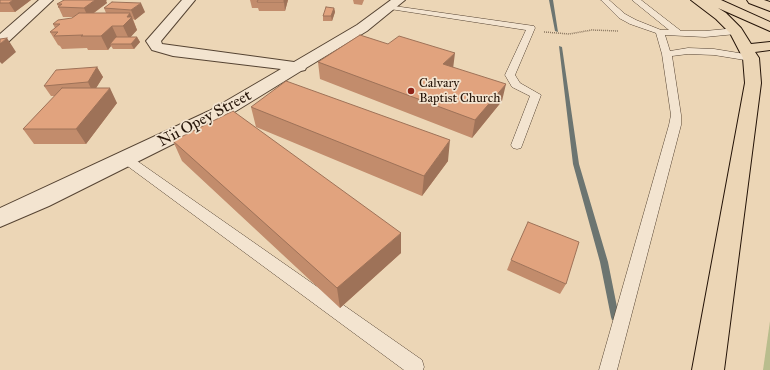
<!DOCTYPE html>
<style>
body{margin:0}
canvas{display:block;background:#ecd6b6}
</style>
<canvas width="770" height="370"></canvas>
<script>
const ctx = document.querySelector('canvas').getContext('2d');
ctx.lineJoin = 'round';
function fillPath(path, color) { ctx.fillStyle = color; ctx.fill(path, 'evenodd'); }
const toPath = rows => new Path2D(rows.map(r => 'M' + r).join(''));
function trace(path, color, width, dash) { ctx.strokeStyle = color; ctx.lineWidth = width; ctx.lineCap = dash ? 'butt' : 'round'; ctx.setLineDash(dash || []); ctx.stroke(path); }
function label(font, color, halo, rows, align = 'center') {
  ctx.font = font + ' "IM FELL Great Primer",serif'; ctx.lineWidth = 3.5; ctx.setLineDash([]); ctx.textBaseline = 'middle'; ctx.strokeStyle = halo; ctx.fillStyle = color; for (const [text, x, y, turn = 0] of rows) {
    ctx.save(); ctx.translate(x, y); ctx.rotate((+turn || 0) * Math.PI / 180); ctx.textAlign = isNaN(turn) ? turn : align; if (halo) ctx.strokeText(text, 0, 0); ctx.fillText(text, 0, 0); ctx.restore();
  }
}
const green = toPath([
 [770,321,770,370,763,370]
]);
const stream = toPath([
 [549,0,553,0,558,32,555,31,549,0],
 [559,46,562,47,579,164,608,262,619,317,618,320,615,321,612,320,611,317,600,262,573,164,559,46]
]);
const path = toPath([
 [544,32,569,34,592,30,618,31]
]);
const service = toPath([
 [601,0,609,0,625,14,636,20,661,30,669,30,632,0,641,0,681,31,705,31,736,28,740,31,736,34,705,37,665,35,670,51,688,48,714,49,751,55,756,58,751,61,714,55,688,54,672,56,681,115,681,125,617,370,599,370,669,125,671,115,662,54,656,33,630,24,619,18,601,0],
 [387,5,534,26,535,28,515,75,520,83,541,95,521,148,517,149,513,148,511,145,530,96,512,87,505,75,526,30,390,9,386,7,387,5],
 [126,155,130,156,422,360,424,367,423,370,404,370,122,162,120,159,122,156,126,155]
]);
const minor = toPath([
 [39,0,53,0,5,45,0,46,0,34,39,0],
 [182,0,195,0,161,41,162,44,294,62,357,25,391,0,405,0,367,31,306,68,305,70,301,71,223,119,49,206,0,227,0,208,209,111,281,69,173,56,152,50,146,41,182,0]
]);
const motorway = toPath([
 [691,0,721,0,770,22,770,31,718,8,726,13,741,28,751,44,770,42,770,50,755,52,759,58,761,83,724,370,692,370,745,83,743,58,730,33,716,19,691,0],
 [747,0,764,0,770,2,770,11,749,3,747,0]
]);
const wall = toPath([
 [0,0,31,0,15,12,0,12],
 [250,0,288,0,285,11,259,11,258,8,252,8],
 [353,0,364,0,362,5,354,4],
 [106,1,107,3,94,13,106,13,104,8,112,2,145,12,135,20,133,19,137,30,130,37,137,37,140,42,134,49,113,49,111,46,108,50,88,50,87,48,62,49,60,46,58,45,50,32,55,28,53,24,72,18,74,17,63,17,57,4],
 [334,8,335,12,332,21,323,21,323,16],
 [318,62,453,68,502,101,472,138,320,79],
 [97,67,103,77,96,88,117,103,86,144,34,144,23,129,55,96,51,96,44,86],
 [251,107,448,161,422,196,256,127],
 [173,141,401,253,340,308,182,161],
 [511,260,566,284,560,294,507,270]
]);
const shadedWall = toPath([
 [13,0,31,0,15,12,9,3],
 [95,0,107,0,106,1,107,3,88,17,84,8],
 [284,0,288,0,285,11,284,2],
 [141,3,145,12,135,20,131,10],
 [334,8,335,12,332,21,331,16],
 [130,13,137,30,129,39,123,26,127,17],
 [112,26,118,39,110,44,111,46,108,50,101,36],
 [137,37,140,42,134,49,131,44],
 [7,38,16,52,2,64,0,62,0,44],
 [455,53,453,69,443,64],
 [97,67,103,77,93,93,88,82],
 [506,84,502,101,472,138,475,120],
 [110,88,117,103,86,144,76,129],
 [450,140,448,161,422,196,424,176],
 [401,233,401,253,340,308,337,288]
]);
const building = toPath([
 [0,0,13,0,9,3,0,3,0,0],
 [64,0,95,0,84,8,58,7,62,4,57,4,64,0],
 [258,0,284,0,284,2,257,2,258,0],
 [112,2,141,3,131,10,104,8,112,2],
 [326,7,334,8,331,16,323,16,326,7],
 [79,13,130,13,127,17,132,17,123,26,112,26,101,36,81,36,83,35,54,36,58,32,50,32,60,24,53,24,58,20,72,18,79,13],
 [360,35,388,44,399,36,455,53,443,64,506,84,475,120,318,62,360,35],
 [116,37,137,37,131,44,110,44,116,37],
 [7,38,0,44,0,39,7,38],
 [97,67,88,82,44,86,56,70,97,67],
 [286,81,450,140,424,176,251,107,286,81],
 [62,88,110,88,76,129,23,129,62,88],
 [233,111,401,233,337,288,173,141,233,111],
 [528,222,579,242,566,284,511,260,528,222]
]);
const markers = [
 [411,91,4,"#8f2418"]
];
const farPoinames = [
 ["Calvary",419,84],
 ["Baptist Church",419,99]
];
const streetNames = [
 ["Nii Opey Street",205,119,-28]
];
fillPath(green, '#b9bd8d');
fillPath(stream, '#6c7571');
trace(service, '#564433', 1);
trace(minor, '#564433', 2);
trace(motorway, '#241307', 2);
trace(path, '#241307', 1.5, [0.5, 1.5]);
fillPath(service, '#f3e4d0');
fillPath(minor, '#f3e4d0');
fillPath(motorway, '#ecd6b6');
fillPath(wall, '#c28c6c');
fillPath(shadedWall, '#9e7258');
fillPath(building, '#e1a37e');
trace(building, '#9e7258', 1);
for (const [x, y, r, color] of markers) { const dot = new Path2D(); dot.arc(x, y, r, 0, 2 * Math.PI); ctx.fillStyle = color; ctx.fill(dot); trace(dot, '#f3e4d0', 1.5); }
label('13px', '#241307', '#f3e4d0', farPoinames, 'left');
label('16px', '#241307', '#f3e4d0', streetNames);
</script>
